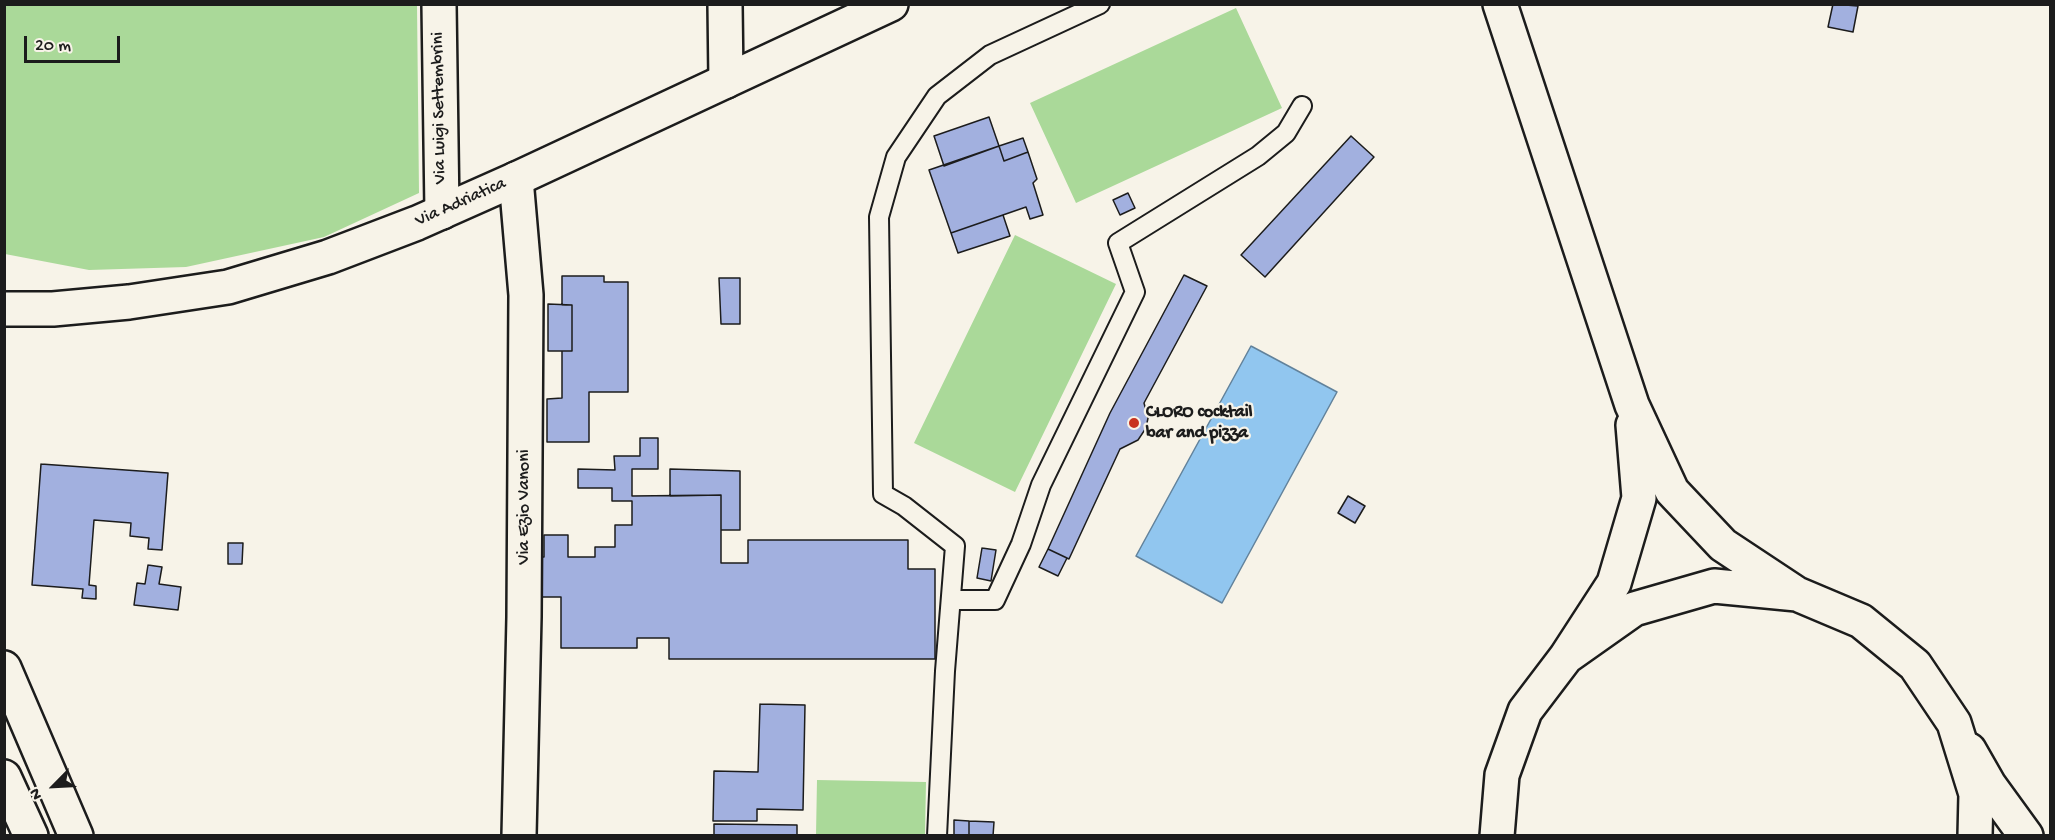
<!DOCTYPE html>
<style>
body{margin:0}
#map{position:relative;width:2055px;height:840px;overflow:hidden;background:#f7f3e8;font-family:"Gochi Hand",sans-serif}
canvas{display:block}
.frame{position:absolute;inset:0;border:6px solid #1c1c1c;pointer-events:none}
.north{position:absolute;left:24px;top:756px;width:60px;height:60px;-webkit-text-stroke:4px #f7f3e8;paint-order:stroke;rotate:246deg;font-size:16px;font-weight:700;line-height:24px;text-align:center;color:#1c1c1c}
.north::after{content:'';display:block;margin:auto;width:21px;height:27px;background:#1c1c1c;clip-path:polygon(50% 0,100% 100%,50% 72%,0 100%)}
.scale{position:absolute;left:24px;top:36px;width:96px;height:27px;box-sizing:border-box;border:3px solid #1c1c1c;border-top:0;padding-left:8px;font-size:18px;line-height:21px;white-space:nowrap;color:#1c1c1c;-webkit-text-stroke:4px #f7f3e8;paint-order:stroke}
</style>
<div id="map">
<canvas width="2055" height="840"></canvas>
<div class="frame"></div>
<div class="north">N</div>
<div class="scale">20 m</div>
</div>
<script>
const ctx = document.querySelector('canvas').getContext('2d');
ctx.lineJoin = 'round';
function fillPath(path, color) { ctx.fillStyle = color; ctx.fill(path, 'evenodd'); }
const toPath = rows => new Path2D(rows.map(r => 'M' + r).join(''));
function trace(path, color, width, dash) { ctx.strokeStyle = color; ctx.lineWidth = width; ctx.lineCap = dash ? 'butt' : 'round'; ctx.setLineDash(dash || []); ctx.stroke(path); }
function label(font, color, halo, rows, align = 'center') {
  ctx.font = font + ' "Gochi Hand",sans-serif'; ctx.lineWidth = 4.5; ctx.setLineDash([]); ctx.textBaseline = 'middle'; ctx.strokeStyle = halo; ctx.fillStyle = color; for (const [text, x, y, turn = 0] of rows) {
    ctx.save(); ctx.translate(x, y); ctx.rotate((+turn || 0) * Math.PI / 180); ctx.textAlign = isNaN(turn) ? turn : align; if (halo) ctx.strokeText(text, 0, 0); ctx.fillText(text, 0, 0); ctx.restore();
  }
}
const green = toPath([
 [4,5,417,5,419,193,324,237,186,267,89,270,5,254],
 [1236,8,1282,108,1076,203,1030,103],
 [1015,235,1116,284,1015,492,914,443],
 [817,780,926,782,925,835,816,835]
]);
const water = toPath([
 [1251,346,1337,392,1222,603,1136,556,1251,346]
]);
const building = toPath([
 [1833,4,1858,6,1853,32,1828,27,1833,4],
 [989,117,999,146,944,166,934,136,989,117],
 [1351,136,1374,157,1265,277,1241,255,1351,136],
 [1023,138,1028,152,1004,161,999,146,1023,138],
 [999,146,1004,161,1028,152,1037,179,1033,183,1043,215,1030,219,1026,207,951,233,929,170,999,146],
 [1128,193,1135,208,1120,215,1113,200,1128,193],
 [1003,215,1010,236,958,253,951,233,1003,215],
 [1184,275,1207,286,1144,403,1148,418,1146,428,1138,440,1120,449,1069,559,1048,549,1110,413,1184,275],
 [562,276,604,276,604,282,628,282,628,392,589,392,589,442,547,442,547,399,562,398,562,351,572,351,572,305,562,305,562,276],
 [719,278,740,278,740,324,721,324,719,278],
 [548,304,572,305,572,351,548,351,548,304],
 [640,438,658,438,658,469,632,469,632,496,721,495,721,563,748,563,748,540,908,540,908,569,935,569,935,659,669,659,669,638,637,638,637,648,561,648,561,597,541,597,542,557,544,557,544,535,568,535,568,557,595,557,595,547,615,547,615,525,632,525,632,501,612,501,612,488,578,488,578,469,615,470,614,456,640,456,640,438],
 [41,464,168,473,162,550,148,549,149,538,130,536,131,523,94,520,89,585,96,586,96,599,82,598,83,589,32,585,41,464],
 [670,469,740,471,740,530,721,530,721,495,670,496,670,469],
 [1348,496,1365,506,1355,523,1338,513,1348,496],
 [228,543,243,543,242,564,228,564,228,543],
 [982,548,996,550,991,581,977,578,982,548],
 [1048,549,1067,558,1058,576,1039,567,1048,549],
 [148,565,162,567,159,584,181,587,178,610,134,605,137,583,145,584,148,565],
 [760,704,805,705,803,810,757,809,757,821,713,821,714,771,758,772,760,704],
 [954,820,969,821,969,836,954,836,954,820],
 [969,821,994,822,993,836,969,836,969,821],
 [714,824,797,825,797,836,714,836,714,824]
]);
const service = toPath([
 [951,600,995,600,1021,544,1041,485,1135,292,1118,243,1258,156,1286,133,1302,106],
 [937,836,945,671,955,546,904,506,883,494,879,217,896,157,937,96,990,55,1100,4]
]);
const minor = toPath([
 [439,4,442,212],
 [725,4,726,81],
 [516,179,526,295,524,617,519,836],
 [1969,750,1989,785,2026,836]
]);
const tertiary = toPath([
 [1500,4,1632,405,1672,491,1723,545,1797,594],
 [4,309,53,309,129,302,228,287,328,257,417,223,516,179,891,4],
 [1566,657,1634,609,1714,586,1797,594,1861,621,1915,665,1954,723,1976,794,1975,836],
 [1497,836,1502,775,1525,711,1566,657,1614,583,1639,498,1633,425]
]);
const trunk = toPath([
 [4,668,76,836],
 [4,777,31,836]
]);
const markers = [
 [1134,423,6,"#c8321e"]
];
const streetNames = [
 ["Via Luigi Settembrini",440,108,-91],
 ["Via Adriatica",461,203,-24],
 ["Via Ezio Vanoni",525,507,-90]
];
const poiNames = [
 ["CLORO cocktail",1146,413],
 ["bar and pizza",1146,434]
];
fillPath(green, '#aad999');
fillPath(water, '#91c6ef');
trace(water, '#62829b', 1.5);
fillPath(building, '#a2b0df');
trace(building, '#1c1c1c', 1.5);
trace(service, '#1c1c1c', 22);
trace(minor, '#1c1c1c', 38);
trace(tertiary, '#1c1c1c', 38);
trace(trunk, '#1c1c1c', 38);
trace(service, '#f7f3e8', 18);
trace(minor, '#f7f3e8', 33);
trace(tertiary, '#f7f3e8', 33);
trace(trunk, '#f7f3e8', 33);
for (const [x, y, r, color] of markers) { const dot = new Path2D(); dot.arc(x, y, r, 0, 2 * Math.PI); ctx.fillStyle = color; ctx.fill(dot); trace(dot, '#f7f3e8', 2); }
label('18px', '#1c1c1c', '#f7f3e8', streetNames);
label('bold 18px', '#1c1c1c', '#f7f3e8', poiNames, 'left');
</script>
